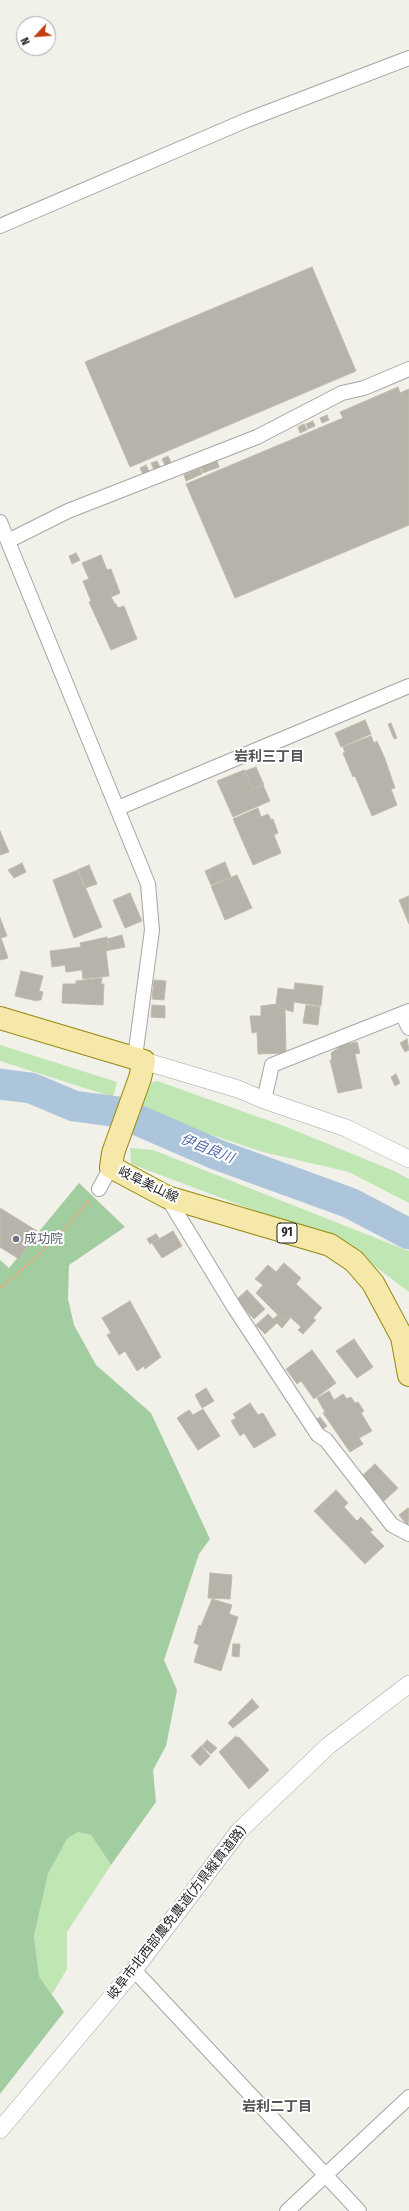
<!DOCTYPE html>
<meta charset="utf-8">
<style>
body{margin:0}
#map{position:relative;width:409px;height:2211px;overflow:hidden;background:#f1f0e9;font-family:"Fira Sans Condensed",sans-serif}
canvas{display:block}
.north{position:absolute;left:16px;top:16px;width:40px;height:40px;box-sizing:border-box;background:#fff;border:1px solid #a6a6a6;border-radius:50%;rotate:244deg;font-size:11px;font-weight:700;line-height:16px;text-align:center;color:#212121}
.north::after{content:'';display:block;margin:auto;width:14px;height:18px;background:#c43d0f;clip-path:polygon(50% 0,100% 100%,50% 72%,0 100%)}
</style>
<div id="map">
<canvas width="409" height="2211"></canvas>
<div class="north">N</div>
</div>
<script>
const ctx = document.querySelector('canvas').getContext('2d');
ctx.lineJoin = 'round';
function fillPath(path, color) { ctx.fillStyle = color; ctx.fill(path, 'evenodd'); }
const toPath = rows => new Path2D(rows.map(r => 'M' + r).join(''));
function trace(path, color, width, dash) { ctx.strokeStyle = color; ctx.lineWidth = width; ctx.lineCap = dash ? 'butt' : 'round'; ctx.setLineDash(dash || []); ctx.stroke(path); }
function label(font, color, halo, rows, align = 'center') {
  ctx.font = font + ' "Fira Sans Condensed","Noto Sans JP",sans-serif'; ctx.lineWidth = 4; ctx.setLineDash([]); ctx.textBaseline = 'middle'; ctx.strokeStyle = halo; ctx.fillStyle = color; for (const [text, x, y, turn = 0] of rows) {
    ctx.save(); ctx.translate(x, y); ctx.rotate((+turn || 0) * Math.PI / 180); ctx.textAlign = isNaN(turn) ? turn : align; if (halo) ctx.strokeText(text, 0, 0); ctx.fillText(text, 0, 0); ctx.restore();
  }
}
const grass = toPath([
 [0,1045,117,1082,113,1097,0,1061],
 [157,1081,284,1126,394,1171,409,1179,409,1203,349,1172,263,1152,140,1111,151,1083],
 [130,1148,153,1150,409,1251,409,1292,347,1245,131,1164],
 [78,1832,91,1835,111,1865,67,1932,67,1969,52,1994,39,1976,34,1936,48,1874,67,1839]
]);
const forest = toPath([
 [79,1183,125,1227,69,1265,68,1299,74,1325,96,1365,151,1413,210,1539,199,1554,164,1660,177,1690,166,1746,153,1770,156,1802,111,1865,91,1835,78,1832,67,1839,48,1874,34,1936,39,1976,64,2012,0,2094,0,1260,9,1268]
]);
const river = toPath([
 [0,1084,31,1088,74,1106,119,1112,218,1155,350,1203,409,1234]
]);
const building = toPath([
 [312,267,356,371,130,467,85,362,312,267],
 [398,387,400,393,409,389,409,525,235,598,186,484,343,418,340,412,398,387],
 [327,415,329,420,322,423,320,418,327,415],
 [313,421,315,426,308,429,306,424,313,421],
 [304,424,307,430,300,433,298,427,304,424],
 [168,456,172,464,166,467,162,459,168,456],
 [157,461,161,469,155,472,151,463,157,461],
 [217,461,219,467,203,473,201,467,217,461],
 [146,465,150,473,144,476,140,468,146,465],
 [200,468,202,474,186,481,184,475,200,468],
 [76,553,80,560,72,564,69,556,76,553],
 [101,555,107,570,111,569,120,593,111,597,115,604,116,604,118,608,124,606,137,639,111,650,89,602,91,601,83,581,89,579,82,563,101,555],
 [365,720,371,734,341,747,335,733,365,720],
 [391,723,397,738,394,739,388,724,391,723],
 [371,736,374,743,377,741,385,759,395,788,391,789,397,805,372,816,355,776,353,777,343,753,345,752,343,747,371,736],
 [256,767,264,785,253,789,245,771,256,767],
 [244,770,253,789,263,785,270,801,233,817,217,781,244,770],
 [258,808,261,817,268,814,271,820,273,819,278,833,274,835,281,853,253,865,233,819,258,808],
 [0,831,9,852,0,855,0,831],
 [225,862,231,877,211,885,205,871,225,862],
 [22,863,26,872,14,878,8,870,22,863],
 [89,865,97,884,85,888,77,870,89,865],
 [78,870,102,927,74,938,53,880,78,870],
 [237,875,252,908,225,920,211,886,237,875],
 [130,893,142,921,125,928,113,900,130,893],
 [409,896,409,924,399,900,409,896],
 [0,918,7,936,1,938,8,958,0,960,0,918],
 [122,935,125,947,110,950,107,939,122,935],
 [107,937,110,950,106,951,109,976,83,979,82,970,66,972,65,965,52,967,50,951,81,947,80,943,107,937],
 [21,971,43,976,39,991,43,992,41,1000,37,1000,37,1001,15,996,21,971],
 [102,978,101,984,104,984,103,1005,62,1003,63,984,76,984,76,981,102,978],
 [154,980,166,981,164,1000,152,999,154,980],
 [295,983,323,986,321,1006,294,1002,293,1012,278,1007,278,1004,276,1004,278,988,294,990,295,983],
 [278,1004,278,1007,285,1009,286,1053,258,1054,257,1032,252,1033,250,1016,261,1016,261,1006,278,1004],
 [152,1005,165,1006,165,1018,151,1017,152,1005],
 [306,1005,320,1007,318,1025,303,1023,306,1005],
 [407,1039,409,1050,405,1052,400,1043,407,1039],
 [357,1042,360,1053,355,1054,362,1088,338,1093,330,1060,332,1060,331,1053,342,1045,357,1042],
 [396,1074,400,1083,395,1086,391,1077,396,1074],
 [0,1208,37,1231,19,1259,0,1247,0,1208],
 [173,1231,182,1246,162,1258,152,1243,173,1231],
 [156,1234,159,1238,150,1244,147,1239,156,1234],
 [284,1263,301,1278,296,1284,322,1308,313,1318,316,1320,303,1334,298,1330,301,1327,289,1316,284,1321,256,1293,263,1285,255,1279,268,1265,276,1272,284,1263],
 [247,1290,265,1309,254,1319,236,1300,247,1290],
 [130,1301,161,1357,145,1369,144,1366,137,1371,125,1351,119,1355,107,1335,111,1333,102,1318,130,1301],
 [268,1314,277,1323,265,1334,256,1325,268,1314],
 [278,1315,284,1321,289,1316,291,1317,282,1328,273,1319,278,1315],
 [354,1339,373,1367,357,1378,336,1351,354,1339],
 [312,1350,336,1383,314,1399,301,1381,297,1384,286,1369,312,1350],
 [206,1388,214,1401,202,1408,195,1395,206,1388],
 [329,1391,334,1400,343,1394,347,1399,351,1397,355,1403,358,1402,364,1411,361,1413,372,1431,359,1438,363,1444,350,1452,323,1413,325,1412,317,1398,329,1391],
 [250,1403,258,1415,263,1413,276,1435,254,1448,244,1433,240,1436,231,1421,236,1418,233,1414,250,1403],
 [203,1409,220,1436,198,1450,177,1418,189,1410,193,1415,203,1409],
 [320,1417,327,1426,320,1431,314,1421,320,1417],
 [375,1464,398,1488,384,1501,362,1476,375,1464],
 [336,1490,348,1503,344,1507,357,1521,361,1517,373,1530,370,1532,384,1546,365,1564,314,1511,336,1490],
 [408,1508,409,1509,408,1526,399,1515,408,1508],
 [210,1573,232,1575,230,1599,208,1598,210,1573],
 [212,1599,232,1605,229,1614,238,1617,221,1671,194,1662,199,1645,194,1643,199,1625,201,1626,212,1599],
 [233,1644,240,1644,239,1657,232,1656,233,1644],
 [252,1699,259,1707,233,1728,228,1723,252,1699],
 [236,1736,237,1738,239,1737,269,1770,249,1789,219,1752,236,1736],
 [207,1740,217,1748,211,1754,202,1746,207,1740],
 [201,1746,210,1756,200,1766,191,1756,201,1746]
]);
const path = toPath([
 [0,1288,30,1263,67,1227,89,1200]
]);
const minor = toPath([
 [0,226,247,120,409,58],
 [0,522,148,884,152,930,135,1057],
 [8,541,68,511,257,437,342,393,364,388,409,369],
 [118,808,409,686],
 [402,1014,409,1028],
 [264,1100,272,1065,409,1011],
 [99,1189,111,1167],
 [167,1197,234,1307,318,1435,326,1440,392,1525,409,1534],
 [134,1970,359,2211],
 [287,2211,409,2097]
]);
const tertiary = toPath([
 [144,1061,238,1089,264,1100,346,1128,409,1159],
 [0,2130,134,1970,239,1831,328,1746,409,1684]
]);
const primary = toPath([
 [0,1018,144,1061,140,1078,113,1153,111,1167,167,1197,330,1245,354,1261,373,1283,402,1337,409,1375]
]);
const markers = [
 [16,1239,4,"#6b7280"]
];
const shields = [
 [287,1233,20]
];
const shieldNames = [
 ["91",287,1233]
];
const streetNames = [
 ["岐阜美山線",148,1185,26],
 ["岐阜市北西部農免農道(方県縦貫道路)",177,1913,-52]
];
const worshipNames = [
 ["成功院",24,1239]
];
const neighbourhoodNames = [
 ["岩利三丁目",269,757],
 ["岩利二丁目",277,2107]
];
const waterNames = [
 ["伊自良川",207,1149,22]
];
fillPath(grass, '#bfe6b3');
fillPath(forest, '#a2cda0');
trace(river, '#adc5db', 31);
fillPath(building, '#b6b3ab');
trace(building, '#c2bbac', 1);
trace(minor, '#a5a5a5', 16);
trace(tertiary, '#a5a5a5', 18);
trace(primary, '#93890b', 24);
trace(path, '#f0a47a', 2.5, [2, 2]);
trace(minor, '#fff', 14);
trace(tertiary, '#fff', 17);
trace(primary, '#f6e8a9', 22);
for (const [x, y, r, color] of markers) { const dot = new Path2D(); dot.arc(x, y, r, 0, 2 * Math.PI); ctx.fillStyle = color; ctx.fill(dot); trace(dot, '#fff', 1.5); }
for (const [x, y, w] of shields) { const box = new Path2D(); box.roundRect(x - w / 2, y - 10, w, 20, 3); ctx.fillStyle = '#fff'; ctx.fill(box); trace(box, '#212121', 1); }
label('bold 12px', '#212121', null, shieldNames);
label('13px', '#212121', '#fff', streetNames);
label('13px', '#5b616d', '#fff', worshipNames, 'left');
label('bold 14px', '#545454', '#fff', neighbourhoodNames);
label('italic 14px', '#5369ab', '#fff', waterNames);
</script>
